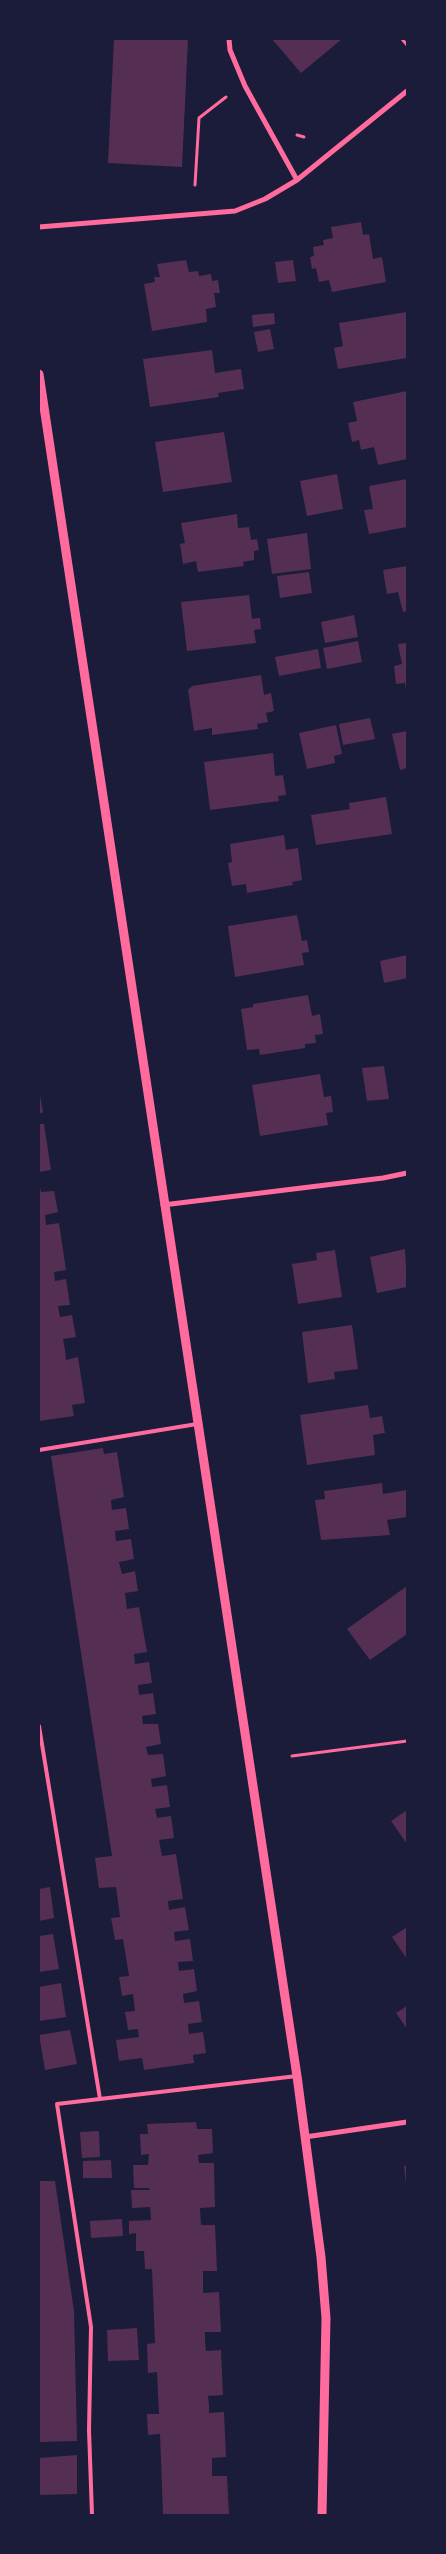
<!DOCTYPE html>
<style>
body{margin:0}
#map{position:relative;width:446px;height:2554px;overflow:hidden;background:#1b1b3a;font-family:"Varela Round",sans-serif}
canvas{display:block}
.frame{position:absolute;inset:0;border:40px solid #1b1b3a;pointer-events:none}
</style>
<div id="map">
<canvas width="446" height="2554"></canvas>
<div class="frame"></div>
</div>
<script>
const ctx = document.querySelector('canvas').getContext('2d');
ctx.lineJoin = 'round';
function fillPath(path, color) { ctx.fillStyle = color; ctx.fill(path, 'evenodd'); }
const toPath = rows => new Path2D(rows.map(r => 'M' + r).join(''));
function trace(path, color, width, dash) { ctx.strokeStyle = color; ctx.lineWidth = width; ctx.lineCap = dash ? 'butt' : 'round'; ctx.setLineDash(dash || []); ctx.stroke(path); }
const building = toPath([
 [114,39,188,39,182,167,108,163],
 [272,39,342,39,301,73],
 [361,222,363,235,369,234,373,259,382,257,386,282,332,292,329,280,319,282,316,268,312,269,310,257,314,256,313,247,324,245,323,240,333,238,331,227],
 [186,260,189,272,198,271,199,276,211,274,212,281,218,280,220,293,214,293,216,307,206,309,207,322,152,331,144,284,155,282,154,277,160,277,157,264],
 [293,260,296,281,278,283,275,262],
 [407,312,407,358,338,369,334,348,343,346,339,323],
 [274,313,275,324,253,327,252,315],
 [270,329,274,349,258,352,254,332],
 [212,350,215,373,241,369,244,389,218,393,219,397,150,407,143,359],
 [407,391,407,459,378,465,374,447,361,450,359,440,352,442,348,423,357,421,353,402],
 [224,432,232,482,163,492,155,442],
 [337,474,343,509,307,516,300,481],
 [407,479,407,527,369,534,364,510,373,509,369,486],
 [237,514,238,528,249,527,251,540,257,539,259,550,254,551,254,560,243,562,244,566,198,572,196,561,183,564,180,544,185,543,181,523],
 [307,533,311,569,272,574,267,539],
 [407,566,407,611,403,612,398,592,387,594,383,570],
 [309,572,312,593,280,598,277,576],
 [249,595,252,619,260,618,261,629,254,630,256,643,187,651,181,602],
 [354,615,358,637,325,643,321,622],
 [358,641,362,662,327,669,323,648],
 [407,643,407,690,406,690,405,683,396,684,394,666,402,664,398,644],
 [318,649,321,668,279,676,275,657],
 [261,675,264,695,271,693,274,711,266,713,268,722,257,724,258,729,212,735,212,728,194,731,188,690,192,686],
 [370,718,375,739,343,745,339,724],
 [336,725,342,754,334,756,335,763,307,769,299,733],
 [407,731,407,768,400,770,392,734],
 [273,753,275,776,283,775,286,795,278,796,279,801,210,810,204,762],
 [386,797,392,834,316,845,311,815,350,809,349,803],
 [284,835,286,850,298,848,302,880,292,882,293,885,247,893,246,884,232,886,228,863,232,862,230,844],
 [297,915,302,941,307,940,309,952,302,953,304,965,235,977,228,926],
 [407,955,407,978,384,983,380,961],
 [308,995,312,1016,320,1014,323,1034,315,1035,316,1043,305,1044,305,1048,260,1055,259,1049,247,1050,241,1009,253,1007,253,1004],
 [384,1066,389,1099,367,1101,362,1068],
 [320,1074,324,1097,331,1096,333,1112,326,1113,328,1125,260,1136,252,1085],
 [39,1090,43,1112,39,1114],
 [39,1124,44,1124,51,1170,39,1172],
 [39,1183,41,1192,54,1191,58,1212,45,1215,46,1225,59,1223,66,1270,54,1272,55,1281,66,1279,70,1305,58,1306,60,1317,72,1315,76,1337,63,1339,65,1350,66,1360,78,1357,85,1403,72,1405,74,1416,39,1421],
 [405,1249,407,1287,377,1293,370,1257],
 [335,1250,342,1297,298,1304,292,1264,317,1260,316,1253],
 [352,1325,358,1369,334,1372,335,1379,308,1383,302,1332],
 [368,1405,370,1418,382,1416,385,1433,373,1435,375,1455,307,1465,300,1415],
 [103,1448,104,1454,117,1452,124,1497,111,1500,112,1510,126,1508,129,1529,115,1531,116,1541,131,1539,134,1559,119,1562,122,1574,135,1571,138,1591,125,1593,127,1609,139,1607,147,1652,134,1654,135,1664,149,1662,152,1683,138,1685,139,1695,153,1693,156,1714,142,1716,143,1724,158,1724,161,1744,146,1747,148,1755,163,1754,166,1776,151,1779,152,1787,167,1785,170,1807,155,1809,157,1818,171,1816,174,1838,159,1840,162,1856,176,1854,183,1899,168,1901,169,1910,185,1907,189,1930,174,1932,175,1941,190,1939,193,1961,178,1962,179,1971,194,1969,197,1991,183,1994,184,2003,199,2001,202,2022,188,2024,189,2034,203,2032,206,2053,193,2055,194,2063,144,2070,142,2058,119,2061,116,2040,139,2037,138,2029,128,2030,125,2012,135,2011,133,1994,122,1996,119,1977,129,1976,123,1939,115,1940,111,1918,120,1917,116,1887,99,1888,95,1858,112,1856,51,1456],
 [382,1483,383,1494,407,1490,407,1517,387,1520,390,1535,321,1540,315,1500,325,1499,324,1491],
 [407,1586,407,1634,370,1660,347,1629],
 [407,1810,407,1844,391,1821],
 [50,1887,54,1918,39,1921,39,1889],
 [407,1927,407,1959,392,1937],
 [53,1934,59,1969,39,1972,39,1936],
 [61,1983,66,2017,39,2021,39,1987],
 [407,2006,407,2029,396,2013],
 [70,2030,77,2064,45,2070,39,2035],
 [196,2122,197,2129,212,2129,213,2153,198,2155,199,2163,214,2163,215,2207,200,2208,201,2225,215,2225,217,2271,203,2271,203,2293,219,2292,221,2332,205,2332,205,2341,206,2351,221,2350,223,2395,208,2396,209,2405,209,2413,224,2412,226,2457,212,2458,212,2476,227,2476,229,2515,163,2515,160,2434,148,2435,147,2414,159,2414,157,2372,148,2373,147,2344,155,2343,152,2269,145,2269,144,2251,136,2251,136,2233,129,2234,129,2221,151,2220,150,2207,132,2208,131,2190,150,2190,149,2188,134,2188,133,2165,148,2165,149,2154,141,2155,140,2134,148,2134,147,2124],
 [99,2131,100,2157,82,2158,80,2132],
 [111,2160,112,2178,83,2178,83,2161],
 [404,2166,407,2166,407,2184,406,2184],
 [39,2181,55,2181,74,2311,77,2441,39,2442],
 [122,2219,123,2236,91,2238,90,2221],
 [137,2328,139,2360,108,2361,107,2330],
 [77,2455,77,2494,39,2495,39,2458]
]);
const path = toPath([
 [402,39,407,45],
 [297,135,304,137],
 [195,185,199,118,226,97],
 [292,1756,407,1741]
]);
const service = toPath([
 [39,1450,197,1424],
 [39,1726,100,2099],
 [92,2515,89,2430,91,2327,57,2104,297,2076]
]);
const minor = toPath([
 [229,39,230,50,245,86,297,180],
 [39,227,235,211,265,199,297,180,407,91],
 [163,1205,383,1178,407,1173],
 [305,2137,407,2122]
]);
const tertiary = toPath([
 [39,374,297,2076,321,2257,326,2318,322,2515]
]);
fillPath(building, '#542f53');
trace(path, '#ff6b9d', 3);
trace(service, '#ff6b9d', 4);
trace(minor, '#ff6b9d', 5);
trace(tertiary, '#ff6b9d', 9);
</script>
